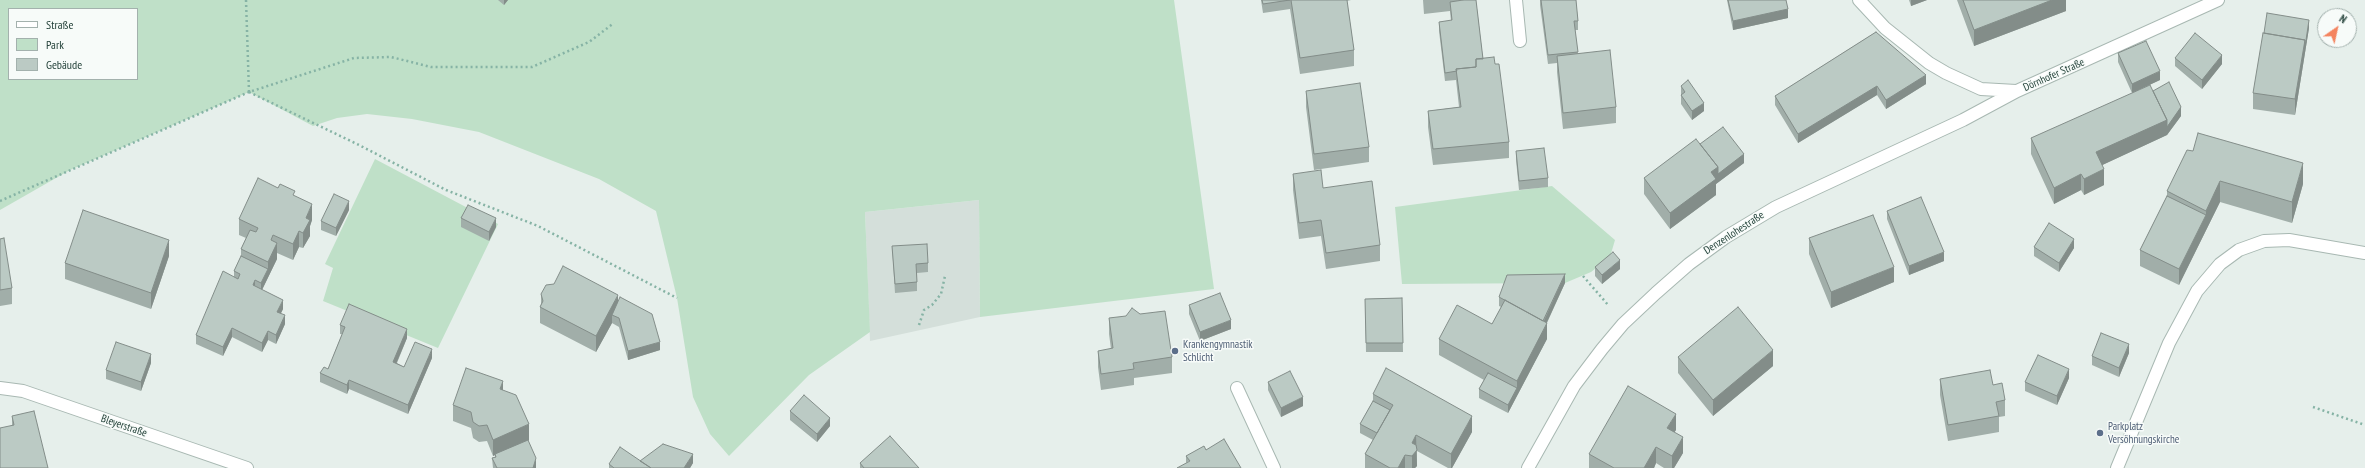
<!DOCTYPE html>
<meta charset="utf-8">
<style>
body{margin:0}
#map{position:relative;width:2365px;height:468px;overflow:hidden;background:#e6efeb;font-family:"PT Sans Narrow",sans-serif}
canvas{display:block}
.legend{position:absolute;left:8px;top:8px;width:130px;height:72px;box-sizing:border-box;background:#f7fbf9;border:1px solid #a3b1ad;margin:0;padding:5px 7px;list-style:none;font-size:12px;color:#24423a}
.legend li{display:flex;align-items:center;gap:8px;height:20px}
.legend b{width:20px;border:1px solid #a3b1ad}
.north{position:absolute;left:2317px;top:8px;width:40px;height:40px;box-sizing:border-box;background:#f7fbf9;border:1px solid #a3b1ad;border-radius:50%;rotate:34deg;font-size:11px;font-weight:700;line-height:16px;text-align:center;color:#24423a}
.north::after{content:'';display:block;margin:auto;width:14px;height:18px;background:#f4845f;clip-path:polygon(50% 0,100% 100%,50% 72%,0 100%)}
</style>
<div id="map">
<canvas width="2365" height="468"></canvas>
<ul class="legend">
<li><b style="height:5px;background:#fff"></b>Straße</li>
<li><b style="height:11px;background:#bfe0c8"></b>Park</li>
<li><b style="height:11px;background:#bbcac4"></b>Gebäude</li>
</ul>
<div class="north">N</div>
</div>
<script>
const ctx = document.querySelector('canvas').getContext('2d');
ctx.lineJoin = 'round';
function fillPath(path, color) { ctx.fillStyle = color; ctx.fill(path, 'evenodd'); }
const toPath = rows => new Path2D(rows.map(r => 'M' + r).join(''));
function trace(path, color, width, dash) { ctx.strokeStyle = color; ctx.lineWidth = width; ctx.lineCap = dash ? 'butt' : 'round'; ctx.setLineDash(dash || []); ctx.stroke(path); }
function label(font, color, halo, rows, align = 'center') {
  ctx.font = font + ' "PT Sans Narrow",sans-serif'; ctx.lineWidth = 3; ctx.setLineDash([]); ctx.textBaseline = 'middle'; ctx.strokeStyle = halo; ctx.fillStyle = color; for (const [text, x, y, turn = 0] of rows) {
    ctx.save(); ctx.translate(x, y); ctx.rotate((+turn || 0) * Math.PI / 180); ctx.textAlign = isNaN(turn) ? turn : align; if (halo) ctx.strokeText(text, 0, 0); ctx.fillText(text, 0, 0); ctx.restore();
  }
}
const built = toPath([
 [979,200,980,317,870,341,865,212]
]);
const green = toPath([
 [0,0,1174,0,1214,289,980,317,979,200,865,212,870,332,809,375,729,456,710,434,693,397,677,298,656,211,599,179,479,132,412,119,367,114,337,118,313,126,249,92,70,170,0,210],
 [9,9,137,9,137,79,9,79],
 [375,159,498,224,438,348,323,301,333,268,325,264],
 [1552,186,1615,240,1610,257,1591,272,1565,283,1402,284,1395,207]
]);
const path = toPath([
 [246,0,249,92],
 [249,92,359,145,446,190,538,226,677,298],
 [0,201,249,92,354,58,391,57,431,67,532,67,589,42,614,23],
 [1583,276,1609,306],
 [919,325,924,310,932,305,941,294,945,276],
 [2313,407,2365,425]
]);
const minor = toPath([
 [1516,0,1520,41],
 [1859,0,1885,28,1929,63,1946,73,1981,89,2016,91],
 [0,388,23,391,247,468],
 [1237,388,1274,468],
 [1528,468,1574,386,1602,349,1623,324,1656,293,1689,264,1726,237,1776,207,1963,120,2017,91,2218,0],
 [2117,468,2169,343,2197,291,2220,264,2239,250,2264,241,2289,240,2365,253]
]);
const wall = toPath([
 [498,0,508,0,504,5],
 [1261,0,1351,0,1347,1,1354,50,1354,66,1300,74,1290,9,1263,13],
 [1423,0,1476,0,1483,59,1509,142,1509,158,1433,165,1428,127,1428,111,1459,107,1456,80,1445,81,1439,31,1439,22,1451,21,1450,11,1424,14],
 [1540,0,1579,0,1576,0,1578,21,1578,30,1575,30,1578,54,1616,107,1616,123,1563,129,1557,72,1557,63,1548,64,1540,5],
 [1727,0,1786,0,1788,18,1733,30],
 [1909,0,1927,0,1911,6],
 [1957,0,2066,0,2066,11,1974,46],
 [2309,28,2295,115,2253,109,2253,93],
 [1876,32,1926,84,1886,109,1877,95,1798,143,1775,105,1775,96],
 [2118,53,2160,80,2132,93,2118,62],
 [2175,58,2222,64,2202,89,2175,66],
 [1681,86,1704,111,1692,120,1681,104],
 [1306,91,1369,147,1369,162,1314,170,1306,107],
 [2153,91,2181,116,2167,135,2102,165,2104,185,2084,195,2081,190,2054,204,2031,154,2031,138],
 [1700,144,1744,163,1716,184,1716,195,1670,229,1644,194,1644,178],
 [1516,151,1548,178,1548,187,1519,190,1516,160],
 [2193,151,2303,184,2292,223,2220,202,2179,285,2140,266,2140,250,2167,196,2167,191],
 [1293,174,1323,188,1380,245,1380,261,1326,269,1321,236,1299,239,1293,190],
 [295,196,312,220,310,226,310,236,303,248,299,247,293,260,277,253,277,259,262,290,283,309,281,313,285,324,276,344,268,340,262,352,232,337,223,356,196,344,196,335,234,277,234,271,241,256,241,249,246,238,239,235,239,219],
 [349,210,336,236,321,230,321,221],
 [1887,211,1944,261,1909,275,1887,219],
 [461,218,496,227,489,241,461,227],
 [1809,238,1894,282,1831,308,1809,254],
 [0,239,12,288,12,304,0,306],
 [892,246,928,263,928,272,917,273,917,291,895,293],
 [2034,247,2074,248,2059,272,2034,256],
 [169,256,151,309,65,279,65,263],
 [1595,267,1620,269,1602,284,1595,276],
 [1565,283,1547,323,1547,339,1508,413,1479,398,1479,389,1484,380,1439,355,1439,339,1492,324,1501,307,1499,306,1499,297],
 [541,294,618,302,660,350,628,360,619,327,612,323,596,352,540,323,540,307,541,304],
 [1402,298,1403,352,1366,352,1365,299],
 [1189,305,1231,329,1200,341,1189,314],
 [1109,318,1172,357,1172,373,1134,378,1134,385,1101,390,1098,367,1098,351,1111,349,1109,334],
 [340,325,407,338,397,363,404,367,432,358,408,414,349,389,347,394,320,382,320,373,328,369,342,334,340,334],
 [2129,353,2119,377,2092,365,2092,356],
 [1678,357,1773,366,1713,416,1678,373],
 [151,363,141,391,106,379,106,370],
 [2069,378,2057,405,2025,391,2025,382],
 [1940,379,1993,385,2005,400,2005,416,1999,417,1999,432,1948,441,1940,395],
 [1268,382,1303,406,1281,417,1268,390],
 [503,390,529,440,528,441,536,467,536,468,493,468,492,458,495,457,495,455,493,456,487,441,479,442,473,438,471,428,453,421,453,405],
 [1373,394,1472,432,1452,468,1448,468,1417,451,1417,466,1415,468,1365,468,1365,454,1373,440,1360,433,1360,424,1373,401],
 [790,411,830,426,817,442,790,420],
 [12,416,48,468,12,426],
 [1676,430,1674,432,1683,453,1674,468,1664,468,1656,463,1654,468,1589,468,1589,454],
 [1206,450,1186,463,1186,456],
 [640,461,693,463,690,468,609,468,609,464],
 [860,463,919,468,860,468]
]);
const shadedWall = toPath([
 [504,0,508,0,504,5],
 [1911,0,1927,0,1911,6],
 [2052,0,2066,0,2066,11,1974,46,1974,30],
 [1788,9,1788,18,1733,30,1733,21],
 [2309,20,2309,28,2295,115,2295,99,2305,40],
 [2222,55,2222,64,2202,89,2202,80],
 [2160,71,2160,80,2132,93,2132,84],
 [1926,75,1926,84,1886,109,1886,100],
 [1877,86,1877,95,1798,143,1798,134],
 [1704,103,1704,111,1692,120,1692,111],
 [2181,107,2181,116,2167,135,2096,168,2096,152],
 [1744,154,1744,163,1716,184,1716,195,1670,229,1670,213,1711,172,1718,167],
 [2303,163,2303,184,2292,223,2292,202],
 [2104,169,2104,185,2084,195,2084,179],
 [2081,174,2081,190,2054,204,2054,188],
 [2220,181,2220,202,2179,285,2179,269,2206,215,2206,211],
 [349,201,349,210,336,236,336,228],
 [312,204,312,220,310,226,310,236,303,248,303,233,306,218],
 [496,218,496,227,489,241,489,232],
 [299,231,299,247,293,260,293,244],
 [2074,239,2074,248,2059,272,2059,263],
 [169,240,169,256,151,309,151,293],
 [277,243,277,259,261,292,261,283,268,269,268,262],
 [1944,252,1944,261,1909,275,1909,266],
 [1620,260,1620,269,1602,284,1602,275],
 [1894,267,1894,282,1831,308,1831,292],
 [1565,274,1565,283,1541,335,1547,323,1547,339,1508,413,1508,405,1517,388,1517,381],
 [255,280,255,289,253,285],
 [618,295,618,311,612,315,612,323,596,352,596,336],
 [283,300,283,309,277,321,277,312],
 [285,315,285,324,276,344,276,335],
 [1231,320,1231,329,1200,341,1200,332],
 [232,328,232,337,223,356,223,347],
 [407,329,407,338,393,371,393,362],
 [268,331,268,340,262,352,262,343],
 [660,342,660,350,628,360,628,351],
 [2129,344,2129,353,2119,377,2119,368],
 [432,349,432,358,408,414,408,405],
 [1773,350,1773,366,1713,416,1713,400],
 [151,354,151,363,141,391,141,382],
 [2069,369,2069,378,2057,405,2057,396],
 [349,380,349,389,347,394,347,385],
 [503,381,503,397,500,389],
 [1303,397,1303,406,1281,417,1281,408],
 [1676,414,1676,430,1667,444,1667,428],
 [1472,416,1472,432,1452,468,1451,468,1451,454],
 [830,418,830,426,817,442,817,434],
 [529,424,529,440,493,456,493,440],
 [1416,435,1417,466,1415,468,1412,468,1412,443],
 [1683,437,1683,453,1674,468,1672,468,1672,456],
 [1656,447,1656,463,1654,468,1644,468],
 [693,454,693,463,690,468,684,468],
 [1405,455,1405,468,1398,468],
 [536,458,536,468,533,468]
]);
const building = toPath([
 [1262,0,1290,0,1263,4,1262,0],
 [1291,0,1347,0,1354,50,1300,58,1291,0],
 [1463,0,1476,0,1483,59,1476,59,1476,67,1456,69,1457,71,1445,73,1439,22,1452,20,1450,2,1463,0],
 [1541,0,1576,0,1578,21,1574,21,1578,52,1548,55,1541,0],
 [1728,0,1786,0,1788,9,1733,21,1728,0],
 [1963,0,2052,0,1974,30,1963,0],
 [2267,13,2309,20,2305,47,2305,40,2264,33,2267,13],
 [1876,32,1926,75,1886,100,1877,86,1798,134,1775,96,1876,32],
 [2195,33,2222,55,2202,80,2175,58,2195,33],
 [2263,33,2305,40,2295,99,2253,93,2263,33],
 [2146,41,2160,71,2132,84,2118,53,2146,41],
 [1610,50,1616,107,1563,113,1557,56,1610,50],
 [1494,57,1495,64,1499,64,1509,142,1433,149,1428,111,1461,107,1456,69,1476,67,1476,59,1494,57],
 [1688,80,1704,103,1692,111,1681,95,1685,92,1681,86,1688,80],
 [2169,82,2181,107,2167,127,2167,120,2153,91,2169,82],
 [1360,83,1369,147,1314,154,1306,91,1360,83],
 [2150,85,2167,120,2096,152,2104,169,2084,179,2081,174,2054,188,2031,138,2150,85],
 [1723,127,1744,154,1718,174,1718,167,1700,144,1723,127],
 [2198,133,2303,163,2292,202,2220,181,2206,211,2167,191,2187,150,2193,151,2198,133],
 [1696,139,1718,167,1711,172,1716,179,1670,213,1644,178,1696,139],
 [1544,148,1548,178,1519,181,1516,151,1544,148],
 [1321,170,1323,188,1372,181,1380,245,1326,253,1321,220,1299,223,1293,174,1321,170],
 [258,178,278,188,280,184,295,191,293,195,312,204,306,218,310,220,303,233,299,231,293,244,273,235,271,240,277,243,268,262,241,249,250,230,256,232,258,228,239,219,258,178],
 [334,194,349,201,336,228,321,221,334,194],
 [2167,196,2206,215,2179,269,2140,250,2167,196],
 [1921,197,1944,252,1909,266,1887,211,1921,197],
 [468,205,496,218,489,232,461,218,468,205],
 [83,210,169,240,151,293,65,263,83,210],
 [1873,215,1894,267,1831,292,1809,238,1873,215],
 [2049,223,2074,239,2059,263,2034,247,2049,223],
 [4,238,12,288,0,290,0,239,4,238],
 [927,244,928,263,916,264,917,282,895,284,892,246,927,244],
 [1613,252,1620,260,1602,275,1595,267,1613,252],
 [241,256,268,269,261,283,255,280,253,285,283,300,277,312,285,315,276,335,268,331,262,343,232,328,223,347,196,335,223,271,238,279,240,274,234,271,241,256],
 [563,266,618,295,596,336,540,307,543,301,541,294,546,285,554,284,563,266],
 [1565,274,1543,321,1499,297,1507,275,1565,274],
 [1220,293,1231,320,1200,332,1189,305,1220,293],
 [620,297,652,314,660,342,628,351,619,318,612,315,620,297],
 [1402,298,1403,343,1366,343,1365,299,1402,298],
 [1505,300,1547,323,1517,381,1439,339,1457,305,1492,324,1505,300],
 [349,304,407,329,393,362,404,367,415,342,432,349,408,405,349,380,347,385,320,373,324,367,328,369,345,327,340,325,349,304],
 [1738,307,1773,350,1713,400,1678,357,1738,307],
 [1132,308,1140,314,1165,311,1172,357,1133,363,1134,369,1101,374,1098,351,1113,348,1109,318,1126,316,1132,308],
 [2101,333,2129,344,2119,368,2092,356,2101,333],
 [116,342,151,354,141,382,106,370,116,342],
 [2038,355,2069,369,2057,396,2025,382,2038,355],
 [466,368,503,381,500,389,516,395,529,424,493,440,487,425,479,426,473,422,471,412,453,405,466,368],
 [1386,368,1472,416,1451,454,1416,435,1412,443,1416,445,1417,450,1412,456,1405,455,1398,468,1390,468,1365,454,1393,405,1373,394,1386,368],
 [1990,370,1993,385,2002,383,2005,400,1996,402,1999,416,1948,425,1940,379,1990,370],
 [1290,371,1303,397,1281,408,1268,382,1290,371],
 [1488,373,1517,388,1508,405,1479,389,1488,373],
 [1628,386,1676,414,1667,428,1683,437,1672,456,1656,447,1644,468,1614,468,1589,454,1628,386],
 [804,395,830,418,817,434,790,411,804,395],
 [1373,401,1390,410,1377,433,1360,424,1373,401],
 [34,411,48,468,0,468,0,428,14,425,12,416,34,411],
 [890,436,919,468,864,468,860,463,890,436],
 [1224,439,1241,468,1177,468,1190,461,1186,456,1204,446,1206,450,1224,439],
 [528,440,536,458,533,468,497,468,492,458,496,457,495,454,528,440],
 [663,444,693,454,684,468,651,468,640,461,663,444],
 [620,447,651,468,614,468,609,464,620,447]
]);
const markers = [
 [1175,351,4,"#5c6f8a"],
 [2100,433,4,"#5c6f8a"]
];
const streetNames = [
 ["Dörnhofer Straße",2054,75,-24],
 ["Denzenlohestraße",1734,233,-33],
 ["Bleyerstraße",124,426,19]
];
const serviceNames = [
 ["Krankengymnastik",1183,345],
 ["Schlicht",1183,358],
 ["Parkplatz",2108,427],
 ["Versöhnungskirche",2108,440]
];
fillPath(built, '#d4dfda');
fillPath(green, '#bfe0c8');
trace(minor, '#a8b8b2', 14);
trace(path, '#86b3a5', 2.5, [2, 3]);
trace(minor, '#fff', 12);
fillPath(wall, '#a1aea9');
fillPath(shadedWall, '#838d89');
fillPath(building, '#bbcac4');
trace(building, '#838d89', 1);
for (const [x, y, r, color] of markers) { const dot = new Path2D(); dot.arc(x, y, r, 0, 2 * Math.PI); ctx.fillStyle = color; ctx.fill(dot); trace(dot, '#f7fbf9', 1.5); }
label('11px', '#24423a', '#f7fbf9', streetNames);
label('11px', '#4e5e75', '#f7fbf9', serviceNames, 'left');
</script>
